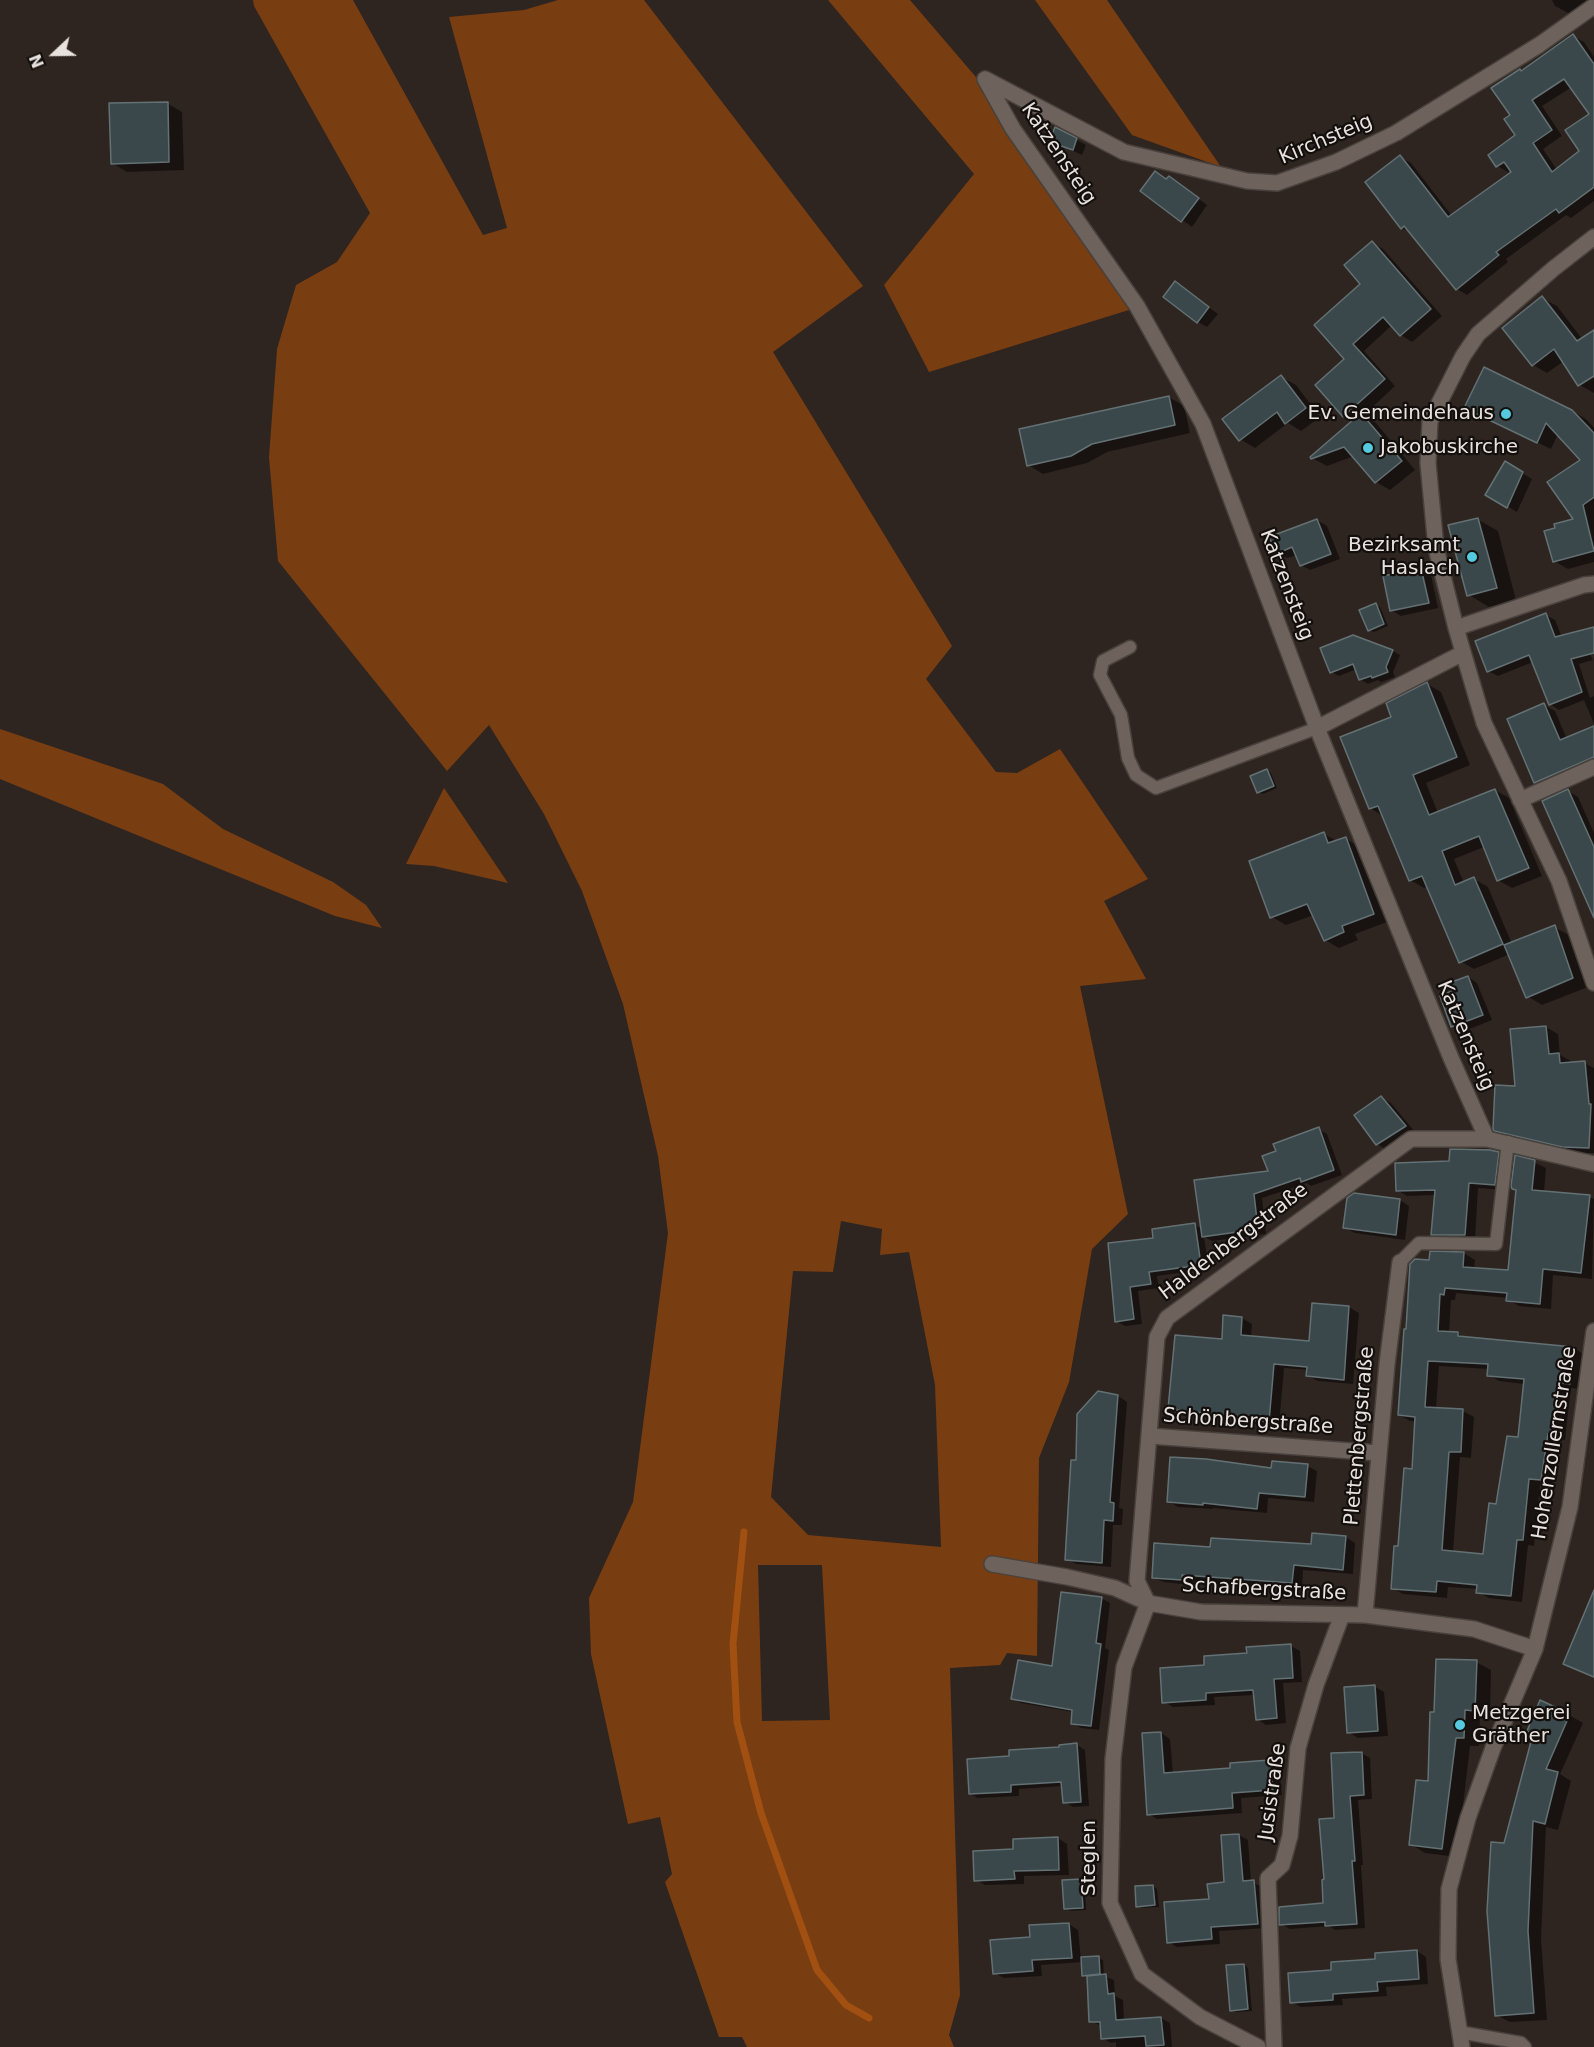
<!DOCTYPE html>
<meta charset="utf-8">
<style>
body{margin:0}
#map{position:relative;width:1594px;height:2047px;overflow:hidden;background:#2e2520;font-family:"DejaVu Sans",sans-serif}
canvas{display:block}
.north{position:absolute;left:24px;top:24px;width:60px;height:60px;-webkit-text-stroke:4px #130f0d;paint-order:stroke;rotate:248deg;font-size:16px;font-weight:700;line-height:24px;text-align:center;color:#e8e2de}
.north::after{content:'';display:block;margin:auto;width:21px;height:27px;background:#e8e2de;clip-path:polygon(50% 0,100% 100%,50% 72%,0 100%)}
</style>
<div id="map">
<canvas width="1594" height="2047"></canvas>
<div class="north">N</div>
</div>
<script>
const ctx = document.querySelector('canvas').getContext('2d');
ctx.lineJoin = 'round';
function fillPath(path, color) { ctx.fillStyle = color; ctx.fill(path, 'evenodd'); }
const toPath = rows => new Path2D(rows.map(r => 'M' + r).join(''));
function trace(path, color, width, dash) { ctx.strokeStyle = color; ctx.lineWidth = width; ctx.lineCap = dash ? 'butt' : 'round'; ctx.setLineDash(dash || []); ctx.stroke(path); }
function label(font, color, halo, rows, align = 'center') {
  ctx.font = font + ' "DejaVu Sans",sans-serif'; ctx.lineWidth = 4.5; ctx.setLineDash([]); ctx.textBaseline = 'middle'; ctx.strokeStyle = halo; ctx.fillStyle = color; for (const [text, x, y, turn = 0] of rows) {
    ctx.save(); ctx.translate(x, y); ctx.rotate((+turn || 0) * Math.PI / 180); ctx.textAlign = isNaN(turn) ? turn : align; if (halo) ctx.strokeText(text, 0, 0); ctx.fillText(text, 0, 0); ctx.restore();
  }
}
const green = toPath([
 [253,0,353,0,483,235,507,228,449,17,524,10,558,0,644,0,863,286,773,352,952,646,926,679,996,772,1017,773,1060,749,1148,879,1104,901,1146,979,1080,986,1128,1214,1092,1249,1069,1382,1039,1458,1037,1656,1007,1653,1000,1665,950,1668,960,1995,949,2035,954,2047,747,2047,742,2037,719,2037,665,1882,672,1874,660,1817,628,1824,591,1654,589,1598,633,1502,668,1233,658,1156,623,1004,582,891,544,814,489,725,447,771,278,561,269,457,277,349,296,285,337,262,370,213,254,6],
 [841,1221,882,1229,880,1255,909,1252,935,1385,941,1547,808,1535,771,1497,793,1271,833,1272],
 [758,1565,822,1565,830,1720,762,1721],
 [828,0,910,0,981,83,1016,148,1132,309,929,372,884,285,974,174],
 [1035,0,1107,0,1221,167,1132,135],
 [0,729,163,784,223,829,333,882,366,905,382,928,335,916,0,779],
 [444,788,508,883,434,866,406,864]
]);
const shadow = toPath([
 [1552,0,1593,0,1570,14,1555,6],
 [1573,36,1584,42,1594,57,1594,201,1571,218,1566,215,1506,259,1508,262,1467,295,1457,289,1413,234,1402,228,1400,157,1411,163,1452,216,1514,172,1512,170,1508,172,1497,166,1517,136,1512,116,1522,72],
 [1572,87,1592,115,1581,151,1557,170,1543,149,1562,136,1542,106],
 [167,103,182,112,184,170,127,172,112,163],
 [1056,129,1086,145,1082,155,1051,141],
 [1167,180,1179,184,1207,205,1192,227,1142,191],
 [1372,243,1383,249,1442,316,1412,342,1401,335,1392,325,1364,351,1395,386,1363,416,1376,423,1415,470,1390,490,1376,482,1354,456,1327,466,1312,458,1354,421,1344,416,1346,359],
 [1175,283,1218,314,1207,327,1198,322],
 [1542,298,1557,306,1583,340,1594,332,1594,393,1580,385,1564,361,1547,373,1533,365],
 [1281,377,1296,385,1320,417,1301,431,1288,423,1255,448,1240,439],
 [1169,397,1184,406,1190,433,1107,452,1087,463,1043,474,1028,465],
 [1466,408,1572,411,1586,419,1594,428,1594,562,1568,569,1554,561,1575,520,1583,460,1558,434,1551,449],
 [1505,463,1532,479,1517,512,1487,494],
 [1477,519,1498,531,1516,600,1489,607,1469,595],
 [1317,520,1327,526,1340,559,1310,570,1301,565,1297,555,1287,558,1277,553],
 [1421,569,1431,575,1438,608,1401,616,1391,610],
 [1376,605,1380,607,1388,626,1374,632,1369,630],
 [1546,615,1555,620,1562,637,1594,629,1594,652,1590,654,1593,660,1579,664,1590,698,1594,696,1594,724,1584,700,1559,710,1550,704,1533,662,1498,676,1488,671],
 [1322,649,1393,651,1400,655,1393,672,1395,677,1381,682,1378,680,1368,684,1360,679,1357,669,1339,676,1331,672],
 [1427,684,1441,692,1470,765,1426,783,1438,813,1495,790,1509,798,1542,876,1512,888,1498,880,1484,847,1454,859,1464,883,1474,879,1488,887,1512,944,1554,927,1569,935,1588,987,1542,1005,1527,996,1510,954,1474,969,1460,961,1428,886,1424,888,1410,880,1383,816,1370,808,1393,717],
 [1544,705,1555,711,1567,739,1594,727,1594,768,1547,789,1535,782],
 [1267,770,1271,773,1277,788,1263,794,1258,792],
 [1568,791,1578,797,1594,833,1594,915],
 [1324,834,1337,841,1345,838,1359,847,1387,922,1355,934,1358,940,1339,948,1325,940,1314,915,1286,925,1272,917],
 [1468,977,1477,983,1492,1020,1462,1032,1453,1026,1442,997,1454,992],
 [1546,1027,1558,1034,1560,1055,1571,1061,1571,1064,1584,1063,1594,1068,1594,1153,1575,1153,1508,1137,1495,1130],
 [1381,1098,1391,1103,1415,1132,1387,1150,1377,1144],
 [1318,1129,1327,1134,1342,1175,1311,1186,1307,1183,1262,1198,1266,1234,1212,1241,1204,1237,1209,1269,1157,1276,1159,1288,1138,1291,1142,1324,1125,1326,1116,1321,1110,1245,1155,1240,1195,1225,1202,1229,1270,1172,1278,1152],
 [1498,1153,1508,1159,1504,1190,1478,1188,1475,1240,1443,1240,1433,1234,1436,1195,1407,1196,1397,1190,1450,1162],
 [1534,1162,1546,1168,1544,1192,1589,1197,1594,1199,1592,1279,1553,1275,1551,1309,1519,1306,1508,1300,1508,1298,1456,1293,1455,1300,1451,1300,1449,1333,1458,1334,1465,1338,1573,1348,1585,1355,1581,1389,1571,1388,1565,1440,1559,1440,1552,1486,1540,1484,1534,1546,1528,1545,1522,1602,1489,1598,1478,1592,1478,1589,1448,1587,1447,1598,1403,1594,1392,1588,1413,1471,1416,1421,1410,1421,1399,1415,1431,1261,1464,1253,1475,1260,1474,1269,1510,1272,1517,1191,1513,1188],
 [1439,1366,1489,1369,1488,1375,1499,1381,1525,1384,1519,1438,1498,1506,1485,1556,1453,1552,1460,1457,1471,1458,1474,1417,1463,1411,1436,1409],
 [1400,1200,1409,1206,1405,1240,1355,1233,1345,1228],
 [1349,1307,1359,1313,1353,1384,1318,1381,1308,1376,1308,1370,1284,1368,1279,1426,1241,1423,1235,1420,1180,1414,1170,1408,1242,1318,1252,1324,1251,1337,1311,1343],
 [1118,1396,1127,1402,1119,1508,1123,1509,1122,1525,1113,1525,1111,1567,1076,1564,1067,1559,1077,1461],
 [1307,1466,1317,1471,1314,1502,1268,1498,1267,1513,1213,1508,1213,1509,1178,1507,1168,1501,1272,1469],
 [1346,1537,1355,1543,1353,1574,1303,1570,1302,1588,1192,1580,1191,1585,1163,1582,1153,1577,1211,1548,1312,1546],
 [1101,1598,1110,1603,1105,1648,1109,1650,1099,1730,1081,1728,1072,1723,1073,1712,1021,1703,1013,1698,1054,1667],
 [1291,1646,1300,1651,1302,1682,1283,1683,1286,1723,1266,1725,1257,1719,1255,1695,1214,1697,1215,1705,1173,1707,1164,1702,1205,1667,1248,1655],
 [1476,1662,1491,1670,1490,1719,1480,1718,1479,1746,1470,1746,1457,1857,1425,1853,1410,1844,1429,1783,1436,1714],
 [1374,1686,1384,1692,1388,1736,1358,1738,1348,1732],
 [1569,1715,1583,1723,1560,1774,1571,1781,1558,1830,1546,1827,1541,1939,1547,2020,1510,2022,1496,2015,1505,1845],
 [1161,1733,1170,1739,1173,1774,1232,1770,1232,1764,1270,1761,1279,1767,1282,1795,1241,1798,1242,1813,1157,1819,1148,1814,1143,1734],
 [1077,1745,1085,1750,1089,1806,1073,1807,1064,1802,1063,1786,1019,1789,1019,1796,978,1798,970,1794,1011,1758],
 [1361,1753,1370,1758,1372,1799,1358,1800,1363,1865,1361,1865,1365,1928,1335,1930,1329,1926,1290,1929,1281,1924,1325,1905,1326,1881,1336,1819],
 [1239,1835,1248,1840,1251,1882,1263,1887,1266,1928,1219,1931,1220,1944,1177,1947,1168,1942,1226,1884],
 [1058,1838,1067,1844,1069,1875,1024,1876,1024,1884,985,1885,976,1880,1015,1851],
 [1080,1881,1085,1883,1086,1910,1070,1911,1066,1908],
 [1153,1886,1157,1889,1159,1907,1142,1908,1138,1906],
 [1069,1924,1078,1930,1081,1959,1098,1958,1103,1960,1104,1976,1114,1980,1115,1996,1123,2000,1124,2021,1161,2018,1170,2023,1172,2047,1116,2047,1116,2042,1111,2043,1102,2038,1101,2026,1091,2021,1088,1978,1084,1975,1083,1962,1041,1965,1042,1976,1004,1978,994,1973,1032,1938],
 [1417,1951,1426,1957,1428,1984,1386,1987,1387,1996,1342,1999,1343,2005,1301,2007,1291,2002,1333,1971],
 [1244,1965,1248,1968,1252,2011,1236,2012,1231,2010]
]);
const stream = toPath([
 [744,1532,733,1644,737,1722,761,1813,817,1970,846,2005,869,2018]
]);
const building = toPath([
 [1573,34,1594,64,1594,187,1559,213,1556,209,1496,252,1499,255,1456,290,1404,226,1401,229,1365,182,1400,155,1448,217,1511,172,1504,162,1496,167,1488,155,1515,135,1504,119,1510,115,1491,88,1520,69,1521,71,1573,34],
 [1564,79,1589,114,1565,130,1579,151,1552,172,1533,143,1552,130,1532,100,1564,79],
 [168,102,169,162,111,164,109,103,168,102],
 [1055,127,1077,138,1073,150,1049,142,1055,127],
 [1155,171,1166,179,1169,176,1199,198,1181,222,1140,191,1155,171],
 [1372,241,1431,309,1400,336,1383,317,1353,344,1385,379,1343,417,1315,385,1344,359,1314,325,1360,284,1344,265,1372,241],
 [1175,281,1209,307,1197,323,1163,297,1175,281],
 [1542,296,1577,341,1594,330,1594,376,1578,386,1554,349,1532,366,1502,328,1542,296],
 [1484,367,1572,410,1594,433,1594,497,1583,505,1594,551,1553,562,1544,531,1555,528,1554,524,1573,519,1547,482,1580,460,1546,423,1537,443,1464,408,1484,367],
 [1281,375,1306,408,1285,424,1277,412,1239,441,1222,419,1281,375],
 [1169,396,1175,425,1092,444,1071,456,1027,466,1019,429,1169,396],
 [1361,413,1402,461,1375,483,1344,447,1311,459,1310,457,1361,413],
 [1505,461,1523,472,1507,508,1485,495,1505,461],
 [1478,518,1497,588,1467,596,1448,525,1478,518],
 [1317,519,1331,554,1300,566,1292,547,1276,554,1269,537,1317,519],
 [1421,568,1429,603,1390,611,1383,576,1421,568],
 [1376,603,1384,624,1368,631,1359,610,1376,603],
 [1546,613,1555,637,1594,627,1594,653,1571,659,1582,692,1549,705,1529,655,1487,672,1475,641,1546,613],
 [1353,635,1393,650,1386,667,1388,672,1372,678,1371,676,1359,680,1353,664,1330,673,1320,648,1353,635],
 [1427,682,1457,757,1413,775,1429,815,1495,789,1529,868,1497,881,1479,836,1442,851,1455,885,1474,877,1503,944,1459,963,1422,876,1409,881,1378,806,1369,809,1340,737,1391,717,1386,703,1427,682],
 [1544,703,1560,740,1594,726,1594,757,1534,783,1507,719,1544,703],
 [1267,769,1274,786,1257,793,1250,776,1267,769],
 [1568,789,1594,847,1594,918,1542,801,1568,789],
 [1324,832,1328,843,1346,837,1374,914,1342,926,1344,932,1324,941,1307,904,1270,918,1249,861,1324,832],
 [1555,925,1573,978,1526,998,1504,945,1555,925],
 [1468,976,1483,1015,1451,1027,1440,996,1452,991,1449,983,1468,976],
 [1546,1026,1549,1054,1559,1053,1560,1063,1585,1061,1589,1104,1591,1104,1589,1148,1562,1147,1494,1131,1493,1129,1495,1085,1515,1086,1510,1029,1546,1026],
 [1381,1096,1406,1126,1376,1145,1354,1115,1381,1096],
 [1319,1127,1334,1170,1301,1182,1300,1178,1254,1194,1258,1229,1202,1237,1194,1180,1268,1171,1262,1156,1276,1151,1273,1144,1319,1127],
 [1450,1149,1490,1150,1499,1152,1495,1185,1469,1183,1465,1235,1431,1235,1435,1190,1396,1191,1395,1163,1449,1161,1450,1149],
 [1515,1155,1535,1160,1532,1190,1590,1195,1581,1273,1543,1269,1540,1304,1506,1301,1507,1293,1445,1288,1444,1295,1440,1294,1438,1331,1458,1332,1458,1336,1574,1347,1570,1384,1560,1383,1554,1435,1548,1434,1541,1480,1529,1479,1523,1540,1517,1540,1511,1596,1476,1593,1477,1585,1437,1581,1436,1592,1391,1589,1394,1546,1398,1546,1404,1468,1412,1469,1415,1417,1398,1415,1404,1329,1406,1329,1410,1264,1415,1259,1429,1260,1430,1251,1464,1252,1463,1267,1508,1270,1516,1190,1512,1189,1511,1186,1515,1155],
 [1428,1361,1488,1364,1487,1376,1524,1379,1518,1437,1507,1436,1496,1504,1489,1503,1483,1554,1442,1550,1449,1452,1461,1452,1463,1409,1425,1407,1428,1361],
 [1354,1193,1400,1199,1396,1235,1343,1228,1347,1198,1354,1193],
 [1195,1223,1201,1265,1149,1272,1151,1284,1130,1287,1134,1319,1115,1322,1108,1243,1153,1238,1152,1229,1195,1223],
 [1312,1303,1349,1306,1344,1380,1306,1376,1307,1367,1274,1364,1269,1422,1230,1418,1230,1416,1168,1409,1175,1335,1222,1339,1223,1315,1242,1317,1241,1335,1309,1341,1312,1303],
 [1098,1391,1118,1395,1110,1502,1114,1503,1113,1521,1104,1520,1102,1563,1065,1560,1071,1460,1076,1460,1077,1414,1098,1391],
 [1170,1457,1206,1459,1271,1468,1272,1461,1308,1464,1305,1497,1259,1493,1257,1509,1203,1503,1203,1505,1167,1502,1170,1457],
 [1312,1533,1346,1536,1343,1570,1294,1565,1292,1583,1182,1575,1182,1580,1152,1578,1154,1543,1210,1547,1211,1538,1311,1544,1312,1533],
 [1594,1590,1594,1677,1563,1664,1594,1590],
 [1061,1592,1102,1597,1096,1643,1101,1644,1091,1726,1071,1724,1072,1710,1011,1699,1018,1660,1052,1666,1061,1592],
 [1291,1644,1293,1678,1274,1679,1277,1718,1256,1720,1253,1690,1206,1693,1206,1700,1162,1703,1160,1668,1204,1665,1204,1656,1247,1653,1246,1647,1291,1644],
 [1436,1659,1477,1660,1475,1711,1465,1710,1464,1738,1456,1738,1442,1849,1409,1845,1416,1780,1428,1781,1430,1712,1434,1712,1436,1659],
 [1375,1685,1378,1731,1347,1733,1344,1687,1375,1685],
 [1540,1700,1570,1714,1546,1769,1558,1772,1545,1824,1533,1821,1528,1931,1534,2013,1495,2016,1487,1911,1491,1842,1504,1843,1533,1734,1527,1731,1540,1700],
 [1161,1732,1164,1773,1230,1768,1230,1763,1270,1760,1273,1790,1232,1793,1233,1808,1147,1815,1142,1733,1161,1732],
 [1077,1743,1081,1802,1063,1803,1061,1782,1011,1785,1011,1792,969,1794,967,1759,1009,1756,1009,1750,1059,1747,1059,1745,1077,1743],
 [1362,1752,1364,1795,1350,1796,1355,1861,1352,1861,1357,1924,1325,1926,1325,1922,1279,1925,1279,1907,1323,1903,1322,1880,1324,1879,1319,1819,1334,1818,1331,1753,1362,1752],
 [1239,1834,1243,1881,1254,1880,1258,1924,1211,1927,1212,1939,1167,1943,1164,1902,1209,1899,1207,1884,1224,1882,1221,1835,1239,1834],
 [1058,1837,1059,1870,1014,1871,1015,1879,974,1881,973,1851,1013,1849,1013,1839,1058,1837],
 [1081,1879,1083,1908,1064,1909,1062,1880,1081,1879],
 [1153,1885,1155,1905,1136,1907,1135,1886,1153,1885],
 [1069,1923,1072,1958,1032,1960,1033,1971,993,1974,990,1940,1030,1937,1029,1925,1069,1923],
 [1417,1950,1419,1979,1377,1982,1378,1991,1333,1994,1333,2000,1290,2003,1288,1973,1331,1970,1331,1962,1375,1959,1375,1953,1417,1950],
 [1099,1956,1100,1974,1082,1976,1081,1957,1099,1956],
 [1244,1964,1248,2009,1230,2011,1226,1965,1244,1964],
 [1106,1974,1108,1994,1114,1993,1116,2020,1161,2017,1164,2045,1146,2046,1145,2036,1101,2039,1100,2022,1089,2022,1087,1976,1106,1974]
]);
const service = toPath([
 [1130,647,1103,661,1100,675,1121,715,1128,758,1136,775,1156,788,1317,728],
 [1400,1262,1419,1243,1496,1244,1508,1142],
 [1459,2032,1521,2043,1525,2047]
]);
const minor = toPath([
 [985,79,1013,129,1137,306,1203,424,1317,728,1451,1058,1487,1139],
 [985,79,1124,152,1247,181,1277,183,1336,162,1396,133,1539,45,1594,6],
 [1594,237,1553,269,1478,334,1463,356,1430,421,1428,463,1436,548,1456,628,1484,723,1559,881,1594,983],
 [1456,628,1584,585,1594,584],
 [1317,728,1463,653],
 [1520,800,1594,767],
 [1150,1436,1379,1453],
 [992,1564,1067,1577,1115,1588,1148,1603,1201,1612,1365,1615,1474,1629,1535,1649],
 [1365,1615,1387,1364,1400,1262],
 [1258,2047,1200,2017,1142,1974,1110,1903,1113,1759,1124,1667,1148,1603,1137,1581,1157,1337,1167,1318,1411,1139,1487,1139,1594,1164],
 [1274,2047,1268,1878,1282,1865,1290,1836,1298,1748,1316,1685,1342,1615],
 [1462,2047,1448,1959,1449,1889,1468,1818,1493,1748,1535,1649,1570,1507,1594,1331]
]);
const markers = [
 [1506,414,6,"#55cadf"],
 [1368,448,6,"#55cadf"],
 [1472,557,6,"#55cadf"],
 [1460,1725,6,"#55cadf"]
];
const streetNames = [
 ["Kirchsteig",1326,140,-23],
 ["Katzensteig",1058,154,56],
 ["Katzensteig",1286,585,69],
 ["Katzensteig",1465,1036,67],
 ["Haldenbergstraße",1234,1242,-37],
 ["Schönbergstraße",1248,1422,4],
 ["Plettenbergstraße",1360,1436,-85],
 ["Hohenzollernstraße",1555,1443,-81],
 ["Schafbergstraße",1264,1590,3],
 ["Jusistraße",1273,1792,-82],
 ["Steglen",1090,1858,-90]
];
const poiNames = [
 ["Ev. Gemeindehaus",1494,414],
 ["Jakobuskirche",1380,448,"left"],
 ["Bezirksamt",1460,546],
 ["Haslach",1460,569],
 ["Metzgerei",1472,1714,"left"],
 ["Gräther",1472,1737,"left"]
];
fillPath(green, '#793d12');
fillPath(shadow, '#0007');
trace(stream, '#a15012', 7);
fillPath(building, '#3b484b');
trace(building, '#647174', 1.5);
trace(service, '#48413c', 15);
trace(minor, '#48413c', 18);
trace(service, '#6d625c', 12);
trace(minor, '#6d625c', 15);
for (const [x, y, r, color] of markers) { const dot = new Path2D(); dot.arc(x, y, r, 0, 2 * Math.PI); ctx.fillStyle = color; ctx.fill(dot); trace(dot, '#130f0d', 2); }
label('20px', '#e8e2de', '#130f0d', streetNames);
label('20px', '#e8e2de', '#130f0d', poiNames, 'right');
</script>
